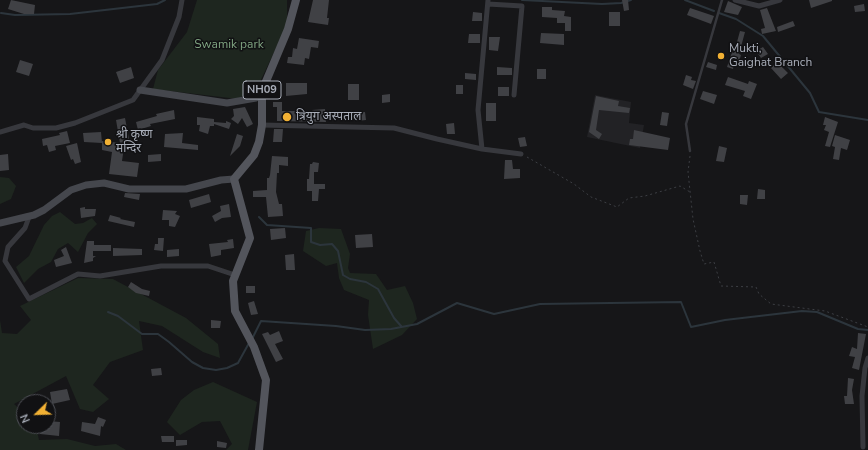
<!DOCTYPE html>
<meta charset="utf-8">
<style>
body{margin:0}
#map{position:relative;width:868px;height:450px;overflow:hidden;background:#161618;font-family:"Nunito Sans",sans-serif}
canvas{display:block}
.north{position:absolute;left:16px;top:394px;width:40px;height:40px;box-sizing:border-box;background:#111113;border:1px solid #4d4f55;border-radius:50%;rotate:247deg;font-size:11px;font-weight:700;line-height:16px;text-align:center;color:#a8adb8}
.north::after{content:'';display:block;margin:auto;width:14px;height:18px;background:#f2b134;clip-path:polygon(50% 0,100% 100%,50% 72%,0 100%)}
</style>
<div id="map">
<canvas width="868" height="450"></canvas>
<div class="north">N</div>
</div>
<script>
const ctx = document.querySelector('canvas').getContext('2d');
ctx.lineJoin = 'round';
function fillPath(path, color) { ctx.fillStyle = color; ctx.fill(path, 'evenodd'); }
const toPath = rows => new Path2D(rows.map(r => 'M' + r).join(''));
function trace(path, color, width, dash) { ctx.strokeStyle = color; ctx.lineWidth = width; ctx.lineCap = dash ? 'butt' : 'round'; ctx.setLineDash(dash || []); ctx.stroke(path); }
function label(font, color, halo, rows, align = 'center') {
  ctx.font = font + ' "Nunito Sans","Noto Sans Devanagari",sans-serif'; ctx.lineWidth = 3; ctx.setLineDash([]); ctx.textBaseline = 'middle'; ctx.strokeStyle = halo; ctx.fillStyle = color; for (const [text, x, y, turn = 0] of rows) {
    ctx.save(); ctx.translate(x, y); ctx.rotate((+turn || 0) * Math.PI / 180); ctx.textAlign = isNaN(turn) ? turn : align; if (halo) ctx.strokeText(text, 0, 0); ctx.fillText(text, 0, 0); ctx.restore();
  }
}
const built = toPath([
 [595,95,631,102,629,123,644,125,640,148,587,137]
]);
const green = toPath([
 [197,0,287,0,287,25,258,86,238,99,153,89,158,70,187,32],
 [0,177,9,178,16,186,11,199,0,204],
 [60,212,75,224,83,223,92,218,97,224,88,233,78,252,68,243,58,249,51,262,38,269,24,283,16,267,29,256,44,225,52,216],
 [319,228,341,229,350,254,348,268,350,273,376,274,387,290,405,286,413,303,417,319,402,335,373,349,368,315,369,300,344,290,339,278,337,263,326,266,303,251,306,231],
 [78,278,113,279,186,318,218,344,220,358,203,352,162,326,139,321,143,350,110,362,93,385,109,399,93,412,80,409,66,376,14,404,24,413,24,426,36,426,39,440,67,439,95,446,116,444,126,450,0,450,0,320,2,333,17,334,31,320,20,306],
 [213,382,257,402,248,450,226,450,232,444,220,421,202,422,180,435,167,422,181,400,194,390]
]);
const stream = toPath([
 [522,0,602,4,621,3,631,0],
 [685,0,714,11],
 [1,13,15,15,70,14,157,4,165,0],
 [719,13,736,19,763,36,810,93,819,112,868,120],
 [259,217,267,225,311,228,311,242,320,245,332,244,338,251,343,275,350,279,366,282,378,289,394,318,401,326],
 [108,312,118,316,142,334,158,334,169,342,192,362,203,368,216,370,227,368,238,363,249,343],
 [253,337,261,321,336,326,365,330,391,329,417,324,457,303,494,314,540,304,681,302,691,327,725,320,802,311,817,312,858,329,868,330]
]);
const building = toPath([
 [11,0,35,5,34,14,24,14,8,9],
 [313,0,329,0,327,18,329,18,328,25,308,22],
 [622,0,628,0,629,10,624,11],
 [809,0,832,0,832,1,811,8],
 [728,1,742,7,738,15,724,12],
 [864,4,865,11,855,12,854,6],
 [542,7,552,7,552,10,565,11,564,16,571,17,571,31,565,31,565,23,557,23,557,18,542,17],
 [690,8,714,16,711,24,687,15],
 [767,8,776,31,762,34,761,29,765,28,760,10],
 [473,12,482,13,482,21,472,21],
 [609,12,620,12,620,26,609,26],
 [793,21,795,26,778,32,777,27],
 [740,31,745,32,739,54,741,55,738,65,734,64,733,69,727,67,732,52,734,53],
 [541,33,564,34,564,45,540,43],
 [469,34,480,34,480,43,468,43],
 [489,37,500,37,498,51,489,50],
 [299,38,319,41,318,48,311,47,309,59,305,58,304,65,287,63,288,57,292,57,293,48,297,49],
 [763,47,768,54,761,58,756,51],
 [20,60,33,64,29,76,16,72],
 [708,62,717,65,716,70,706,67],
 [777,62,788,73,781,79,771,68],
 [131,67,134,78,120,83,116,72],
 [497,67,512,68,512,75,497,75],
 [537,69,546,69,546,79,537,79],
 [465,73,476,74,476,80,465,79],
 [686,75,692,77,691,80,696,81,693,89,683,85],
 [728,77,748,84,749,81,757,84,751,99,743,96,745,91,725,85],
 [286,83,307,83,307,94,286,96],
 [348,84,359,84,359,100,348,100],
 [456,85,463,85,463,94,456,94],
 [498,87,509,87,509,96,498,96],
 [703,91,717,95,714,104,700,99],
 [390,94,390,102,382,103,382,95],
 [596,96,619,101,618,106,630,108,629,113,599,110,596,130,602,134,599,139,589,132],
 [273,102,282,102,282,111,301,111,302,116,313,115,312,110,325,109,326,122,277,121,277,107,273,107],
 [486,103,496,103,496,121,486,121],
 [245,107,253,124,247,127,242,118,238,124,231,119,234,116,233,109],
 [174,110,175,119,150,124,151,126,138,130,136,122,157,116,156,114],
 [365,112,366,120,357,121,356,113],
 [662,112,669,113,667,126,660,125],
 [197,117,214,119,214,122,226,123,226,121,231,123,229,129,214,124,214,126,210,126,208,134,199,131,200,125,197,125],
 [825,117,838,122,830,147,825,146,829,132,824,130,826,125,823,125],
 [125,118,129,139,125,140,122,161,139,163,137,177,109,174,112,152,102,150,102,141,120,143,116,120],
 [454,123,455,134,447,134,446,124],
 [274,129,283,129,282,142,273,142],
 [634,130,670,138,668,150,629,145,630,139,633,139],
 [67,131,70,143,55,146,56,150,49,152,47,145,43,146,42,139,60,135,59,133],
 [101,132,102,143,84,142,83,133],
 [183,133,182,143,198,145,198,150,164,147,165,134],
 [237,134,243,136,240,146,230,156],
 [835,135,850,140,847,150,841,148,839,160,833,159,835,147,832,146],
 [525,137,527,146,520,147,518,138],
 [77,143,81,162,75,164,73,159,71,160,66,146],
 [719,146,727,148,724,162,716,161],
 [8,154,9,170,0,171,0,155],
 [161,154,161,161,148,162,148,155],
 [272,156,288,157,288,166,279,165,279,173,277,173,276,192,279,204,282,204,283,216,268,217,266,197,253,197,253,191,267,190,267,178,269,178,270,175],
 [505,160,512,160,513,169,520,169,520,178,504,179],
 [313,162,319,163,318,172,314,172,314,184,325,184,325,189,319,189,318,201,312,201,312,191,307,191,307,179,309,179,310,164,312,164],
 [758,189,765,190,765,199,757,199],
 [125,193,140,194,139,200,124,197],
 [209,194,211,202,191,208,189,200],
 [740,195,748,195,747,205,740,204],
 [229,204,231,217,222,218,215,222,212,216,221,211,220,206],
 [85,207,85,209,96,209,95,216,81,218,80,208],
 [163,210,177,211,175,214,180,216,175,227,169,226,169,220,162,220],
 [110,215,121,218,120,219,135,222,134,227,108,221],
 [285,228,286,238,271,240,270,229],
 [372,234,373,247,356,248,355,235],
 [158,238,164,238,163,251,154,250,155,244,158,244],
 [233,239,234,248,221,250,221,255,211,257,209,244,228,242,227,240],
 [87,241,94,241,94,245,111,245,111,251,93,251,93,256,96,256,93,258,93,261,84,263],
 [66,247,72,263,56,267,54,260,64,256,61,250],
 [113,248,142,249,142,255,113,256],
 [179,249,179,256,167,257,167,250],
 [294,254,295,270,286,270,285,255],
 [131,282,142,289,150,291,149,296,136,293,128,287],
 [246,286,255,286,255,293,246,293],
 [254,301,258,314,251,315,248,303],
 [211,320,221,321,220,328,211,328],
 [279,331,283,341,275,344,283,359,276,362,262,334,268,332,270,335],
 [858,333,866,334,859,370,852,368,855,357,849,356,852,347,857,349],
 [161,368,162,375,152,376,151,369],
 [848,378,854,379,852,390,854,404,845,404,844,396,847,396],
 [67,389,70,400,52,404,50,392],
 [98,417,106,420,103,427,101,426,100,436,81,431,82,422,95,424],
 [48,421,60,422,59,436,40,434,41,426,48,426],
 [161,436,174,436,174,442,162,442],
 [176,440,187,440,187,445,176,446],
 [217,441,227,443,226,448,217,447]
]);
const path = toPath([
 [690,156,688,172,693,219,700,251,704,264,714,262,721,286,756,287,759,294,771,304,825,311,868,327],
 [527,157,574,184,591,197,617,207,629,198,645,196,680,186,690,192]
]);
const lane = toPath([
 [690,151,686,124,722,0]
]);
const street = toPath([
 [735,0,759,6,780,0],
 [488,4,522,6,514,95],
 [262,125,394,128,437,139,482,149,478,110,488,0],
 [0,132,24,125,33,128,56,128,75,123,133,100,162,60,179,17,182,0],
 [482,149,521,154],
 [29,217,25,228,8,247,5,261,29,299,78,274,100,276,161,266,208,266,235,275],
 [863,447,862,396,865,368,868,358]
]);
const secondary = toPath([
 [140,90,227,103,256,98,262,91],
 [0,223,34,215,44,210,71,190,86,185,104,183,129,189,186,189,221,180,234,179]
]);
const primary = toPath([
 [259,450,266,380,254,347,235,311,233,281,250,238,234,179,254,155,259,142,262,125,262,91,288,29,296,0]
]);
const markers = [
 [721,56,4,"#f2b134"],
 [287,117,5,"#f2b134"],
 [108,142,4,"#f2b134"]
];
const shields = [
 [262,90,38]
];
const shieldNames = [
 ["NH09",262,90]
];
const parkNames = [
 ["Swamik park",229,45]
];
const poiNames = [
 ["Mukti,",729,49],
 ["Gaighat Branch",729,63],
 ["त्रियुग अस्पताल",296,117],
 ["श्री कृष्ण",116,135],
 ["मन्दिर",116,149]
];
fillPath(built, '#222225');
fillPath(green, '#1e261f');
trace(stream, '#2c353c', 2);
fillPath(building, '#404145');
trace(path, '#3d3f44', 1, [2, 3]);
trace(lane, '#37383d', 2.5);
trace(street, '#37383d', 5);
trace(secondary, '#45474d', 7);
trace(primary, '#53555c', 8);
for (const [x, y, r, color] of markers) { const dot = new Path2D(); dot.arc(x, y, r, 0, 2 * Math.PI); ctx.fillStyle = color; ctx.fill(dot); trace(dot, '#111113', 1.5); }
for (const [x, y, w] of shields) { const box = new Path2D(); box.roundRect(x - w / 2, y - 9, w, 18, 3); ctx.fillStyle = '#111113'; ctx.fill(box); trace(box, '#a8adb8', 1); }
label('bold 11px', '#a8adb8', null, shieldNames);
label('12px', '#7fa381', '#111113', parkNames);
label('12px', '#a8adb8', '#111113', poiNames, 'left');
</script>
